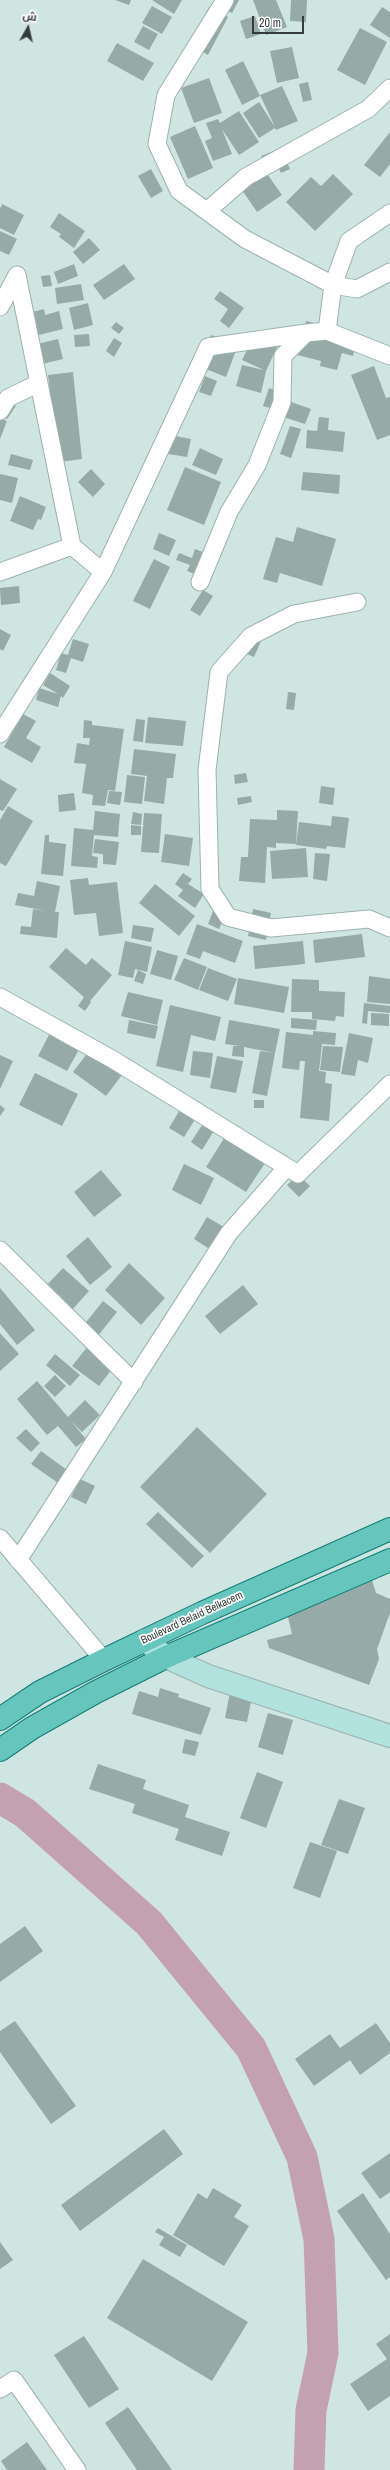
<!DOCTYPE html>
<meta charset="utf-8">
<style>
body{margin:0}
#map{position:relative;width:390px;height:2470px;overflow:hidden;background:#cfe5e2;font-family:"Archivo Narrow",Cairo,sans-serif}
canvas{display:block}
.north{position:absolute;left:8px;top:8px;width:40px;height:40px;-webkit-text-stroke:3px #fff;paint-order:stroke;rotate:8deg;font-size:11px;font-weight:700;line-height:16px;text-align:center;color:#343d3b}
.north::after{content:'';display:block;margin:auto;width:14px;height:18px;background:#343d3b;clip-path:polygon(50% 0,100% 100%,50% 72%,0 100%)}
.scale{position:absolute;left:252px;top:16px;width:52px;height:18px;box-sizing:border-box;border:2px solid #343d3b;border-top:0;padding-left:5px;font-size:12px;line-height:14px;white-space:nowrap;color:#343d3b;-webkit-text-stroke:3px #fff;paint-order:stroke}
</style>
<div id="map">
<canvas width="390" height="2470"></canvas>
<div class="north">ش</div>
<div class="scale">20 m</div>
</div>
<script>
const ctx = document.querySelector('canvas').getContext('2d');
ctx.lineJoin = 'round';
const toPath = rows => new Path2D(rows.map(r => 'M' + r).join(''));
function trace(path, color, width, dash) { ctx.strokeStyle = color; ctx.lineWidth = width; ctx.lineCap = dash ? 'butt' : 'round'; ctx.setLineDash(dash || []); ctx.stroke(path); }
function fillPath(path, color) { ctx.fillStyle = color; ctx.fill(path, 'evenodd'); }
function label(font, color, halo, rows, align = 'center') {
  ctx.font = font + ' "Archivo Narrow",sans-serif'; ctx.lineWidth = 3.5; ctx.setLineDash([]); ctx.textBaseline = 'middle'; ctx.strokeStyle = halo; ctx.fillStyle = color; for (const [text, x, y, turn = 0] of rows) {
    ctx.save(); ctx.translate(x, y); ctx.rotate((+turn || 0) * Math.PI / 180); ctx.textAlign = isNaN(turn) ? turn : align; if (halo) ctx.strokeText(text, 0, 0); ctx.fillText(text, 0, 0); ctx.restore();
  }
}
const river = toPath([
 [0,1798,25,1813,149,1923,251,2048,302,2157,319,2239,323,2353,311,2410,309,2470]
]);
const building = toPath([
 [115,0,131,0,129,5],
 [152,0,182,0,174,14],
 [216,0,239,0,232,13,214,4],
 [253,0,276,0,287,27,266,35],
 [291,0,307,0,306,22,290,21],
 [152,6,172,17,162,34,142,23],
 [209,7,228,17,208,55,189,44],
 [382,7,390,12,390,38,370,25],
 [255,16,261,34,246,39,240,21],
 [143,26,158,34,149,50,134,42],
 [360,28,387,42,365,85,337,70],
 [117,43,154,63,143,81,107,61],
 [292,47,299,78,277,83,270,51],
 [243,61,260,96,242,105,225,70],
 [209,78,222,113,194,123,181,88],
 [308,82,312,100,303,102,299,84],
 [282,86,298,121,276,130,275,128,259,138,243,113,259,102,275,127,260,95],
 [239,111,259,142,239,155,222,129,232,154,213,161,205,141,212,138,206,123,218,119,220,123],
 [195,126,213,168,188,179,170,137],
 [390,132,390,164,380,177,364,165],
 [281,148,290,169,281,173,277,165,267,170,261,156],
 [258,161,282,195,257,212,233,177],
 [151,169,163,191,151,198,138,176],
 [333,174,353,194,315,231,286,202,311,177,321,186],
 [2,204,24,215,14,235,0,228,0,206,1,208],
 [59,213,85,231,74,248,59,237,61,234,50,227],
 [0,231,17,239,9,255,0,251],
 [89,238,100,250,83,264,73,252],
 [74,264,78,276,58,284,54,272],
 [124,264,135,279,104,300,93,285],
 [50,275,52,286,43,287,41,276],
 [81,284,84,300,57,304,55,288],
 [220,291,244,308,229,328,220,321,228,309,214,299],
 [88,303,93,325,74,330,69,308],
 [44,309,45,315,59,311,63,329,35,336,29,313],
 [306,321,358,334,353,356,342,353,337,370,320,366,321,361,297,355],
 [116,322,124,328,119,334,111,328],
 [89,334,90,346,75,347,74,335],
 [255,334,278,345,266,371,261,393,236,386,242,365,264,370,242,360],
 [211,335,238,345,226,377,198,366],
 [114,338,122,343,114,357,106,351],
 [58,339,63,359,42,364,37,344],
 [374,366,386,398,390,397,390,435,377,440,351,375],
 [73,372,82,459,59,462,48,375],
 [205,376,217,381,211,396,199,392],
 [269,388,283,393,277,410,263,406],
 [283,399,311,409,305,424,277,415],
 [8,401,16,406,7,419,0,414],
 [319,417,329,418,328,430,345,432,343,452,306,448,307,430,317,431],
 [0,418,7,421,0,439],
 [290,426,301,429,291,458,280,454],
 [165,434,191,439,187,457,162,453],
 [200,448,223,459,216,475,192,465],
 [11,454,33,460,30,470,8,465],
 [185,467,221,482,204,525,167,510],
 [91,469,105,484,93,497,78,482],
 [303,472,340,475,339,494,301,490],
 [0,474,18,478,12,503,0,500],
 [20,496,46,507,41,520,38,519,33,530,10,521],
 [297,527,336,539,322,586,280,573,277,583,263,579,276,537,293,542],
 [159,533,176,540,169,556,153,549],
 [195,549,211,555,202,577,187,571,190,565,176,560,179,553,192,558],
 [154,559,170,567,150,609,133,601],
 [19,586,20,603,1,605,0,588],
 [203,590,213,596,200,616,190,610],
 [254,625,266,630,254,657,242,652],
 [0,629,11,635,3,651,0,649],
 [73,639,89,644,83,662,71,658,66,673,56,670,61,653,68,655],
 [50,673,70,686,63,698,61,696,58,707,36,700,39,688,58,694,43,685],
 [288,692,296,693,294,710,286,709],
 [23,714,36,721,26,738,41,747,32,763,4,747],
 [148,717,186,721,183,746,145,743],
 [136,719,145,720,143,742,133,741],
 [84,720,92,721,92,725,124,729,115,791,108,790,105,806,92,805,93,795,82,793,86,764,74,763,77,743,89,745,90,738,83,738],
 [134,749,176,754,173,778,167,778,164,804,144,801,147,776,131,774],
 [246,773,248,782,235,784,234,775],
 [127,775,145,777,142,804,124,802],
 [0,779,17,789,3,811,0,810],
 [321,786,335,788,333,805,319,803],
 [109,791,122,792,120,805,107,803],
 [74,793,76,810,59,812,58,795],
 [251,796,252,802,238,805,237,798],
 [8,806,33,821,6,866,0,863,0,820],
 [277,810,298,811,296,844,276,843,276,848,267,847,265,883,239,881,241,857,248,857,250,819,277,820],
 [95,811,120,814,118,837,94,835,92,856,98,857,97,868,71,866,74,828,93,830],
 [133,812,142,814,141,825,131,824],
 [144,813,162,814,159,853,141,852,143,826,145,826,143,825],
 [332,816,349,818,345,848,327,846,326,849,296,845,299,822,331,826],
 [131,825,141,826,141,835,131,835],
 [165,834,193,838,189,866,161,862],
 [45,835,49,835,49,842,66,844,63,876,41,874],
 [95,839,119,842,116,865,103,864,103,854,93,853],
 [306,848,308,877,272,879,270,851],
 [315,853,330,854,327,881,313,879],
 [183,873,192,879,188,884,204,894,195,908,178,896,183,890,175,884],
 [88,878,89,885,117,882,123,933,99,936,96,913,74,915,70,880],
 [37,881,60,886,55,912,59,912,57,938,20,934,21,926,31,927,33,909,47,911,15,905,18,893,34,896],
 [155,884,195,916,179,936,139,903],
 [253,909,271,913,266,940,248,936],
 [213,911,225,916,219,929,208,924],
 [197,924,243,941,235,963,203,951,200,959,186,954],
 [133,925,154,928,151,942,131,938],
 [362,934,365,957,315,963,313,940],
 [125,941,152,947,147,972,135,969,133,978,118,975],
 [303,941,305,964,255,969,253,946],
 [66,948,86,965,92,958,112,975,90,1001,91,1002,85,1011,78,1006,84,997,49,967],
 [157,950,178,956,171,980,150,974],
 [184,958,207,967,198,990,174,980],
 [208,968,237,979,228,1001,199,990],
 [138,970,146,974,143,984,134,981],
 [369,976,390,979,390,1004,367,1002],
 [238,978,289,987,284,1013,234,1004],
 [292,979,319,980,319,991,345,992,344,1017,336,1016,335,1021,312,1019,312,1012,291,1012],
 [128,992,163,1000,157,1025,121,1016],
 [364,1003,390,1006,390,1013,368,1011,367,1024,362,1023],
 [170,1005,221,1017,215,1041,191,1035,183,1072,156,1066],
 [371,1013,389,1014,389,1026,371,1025],
 [291,1018,317,1020,316,1030,291,1028],
 [129,1020,158,1026,155,1039,127,1033],
 [229,1020,280,1029,275,1053,244,1047,244,1057,232,1056,233,1046,240,1046,225,1044],
 [51,1031,81,1046,67,1071,38,1056],
 [313,1031,336,1033,335,1045,322,1044,319,1071,326,1072,325,1083,332,1084,329,1121,300,1118,305,1061,300,1061,299,1070,282,1068,286,1032,313,1035],
 [349,1033,373,1038,368,1063,358,1060,355,1076,341,1074],
 [323,1046,343,1047,340,1072,320,1070],
 [89,1051,122,1075,106,1096,73,1072],
 [193,1051,213,1053,210,1078,190,1075],
 [260,1051,275,1053,267,1096,252,1093],
 [0,1055,13,1061,0,1089],
 [217,1056,243,1061,236,1093,210,1088],
 [35,1073,78,1094,62,1126,19,1105],
 [254,1100,264,1100,264,1108,254,1108],
 [0,1105,5,1109,0,1116],
 [181,1108,196,1118,184,1137,169,1128],
 [206,1119,217,1126,202,1150,191,1142],
 [228,1132,269,1157,246,1192,206,1167],
 [184,1164,214,1178,201,1205,172,1190],
 [101,1170,122,1195,94,1217,74,1192],
 [298,1174,310,1186,299,1197,287,1185],
 [207,1217,224,1227,211,1250,194,1239],
 [88,1237,112,1267,90,1285,66,1256],
 [129,1263,165,1298,141,1325,105,1290],
 [63,1268,89,1291,71,1311,45,1287],
 [243,1285,258,1304,220,1334,205,1316],
 [0,1288,35,1330,17,1345,0,1324],
 [103,1301,117,1312,97,1337,83,1326],
 [0,1333,19,1354,0,1371],
 [88,1346,115,1365,99,1386,72,1366],
 [55,1354,80,1375,70,1386,46,1365],
 [55,1375,66,1386,55,1397,44,1386],
 [37,1381,68,1417,85,1400,100,1415,82,1432,71,1421,86,1439,76,1447,58,1426,47,1435,17,1399],
 [197,1427,267,1494,210,1553,140,1487],
 [26,1429,40,1443,31,1452,16,1438],
 [41,1451,67,1470,58,1483,31,1464],
 [80,1479,95,1486,86,1504,71,1497],
 [158,1512,204,1556,192,1568,146,1524],
 [372,1580,376,1593,390,1599,390,1613,377,1649,379,1659,369,1685,269,1648,267,1640,292,1634,287,1613],
 [160,1688,179,1694,178,1697,211,1708,201,1735,132,1714,139,1691,158,1697],
 [230,1692,252,1697,247,1722,225,1718],
 [268,1713,293,1720,283,1755,258,1747],
 [185,1739,199,1742,195,1756,182,1753],
 [98,1764,146,1780,143,1789,189,1805,185,1817,230,1832,222,1856,175,1840,179,1829,132,1813,135,1804,89,1789],
 [257,1772,283,1782,266,1828,240,1818],
 [339,1799,365,1808,348,1854,321,1845],
 [310,1842,337,1851,320,1898,293,1888],
 [25,1926,43,1951,0,1982,0,1944],
 [15,2021,76,2106,51,2124,0,2052,0,2031],
 [376,2023,390,2043,390,2053,360,2075,350,2060,314,2086,295,2059,330,2034,340,2048],
 [164,2129,183,2154,80,2231,61,2205],
 [390,2153,390,2192,380,2199,361,2173],
 [213,2188,242,2205,234,2217,249,2226,224,2266,173,2235,198,2193,207,2199],
 [363,2193,390,2234,390,2277,386,2280,337,2211],
 [158,2228,187,2245,180,2257,159,2245,164,2237,155,2232],
 [0,2242,13,2260,0,2269],
 [143,2259,248,2322,212,2381,107,2318],
 [390,2334,390,2396,368,2411,350,2384,387,2359,376,2344],
 [84,2336,119,2389,89,2408,54,2355],
 [128,2407,172,2470,137,2470,105,2423],
 [27,2442,47,2470,7,2470,1,2461]
]);
const street = toPath([
 [225,0,166,95,157,144,179,191,245,239,333,285,357,289,390,272],
 [207,211,246,177,368,109,390,88],
 [390,213,349,241,333,285,327,331,390,356],
 [0,307,17,275,72,546,0,572],
 [0,411,8,398,39,383],
 [103,572,208,347,306,333],
 [200,582,229,512,257,465,282,402,283,356,306,333,327,331],
 [357,602,294,614,251,636,219,672,207,770,210,889,228,917,271,928,369,919,390,928],
 [0,734,103,572,72,546],
 [0,997,112,1059,298,1174,390,1084],
 [0,1250,134,1382],
 [0,1538,104,1660],
 [18,1560,229,1233,286,1168],
 [0,2389,14,2380,77,2470]
]);
const secondary = toPath([
 [145,1640,166,1657,208,1676,390,1736]
]);
const primary = toPath([
 [0,1719,40,1692,104,1660,202,1613,390,1529],
 [0,1750,32,1728,96,1692,166,1657,390,1560]
]);
const streetNames = [
 ["Boulevard Belaid Belkacem",192,1618,-25]
];
trace(river, '#c4a1af', 31);
fillPath(building, '#96aba8');
trace(street, '#9cb2ae', 19);
trace(secondary, '#9cb2ae', 24);
trace(primary, '#127d74', 24);
trace(street, '#fff', 17);
trace(secondary, '#b2e2de', 22);
trace(primary, '#66c6be', 22);
label('11px', '#343d3b', '#fff', streetNames);
</script>
